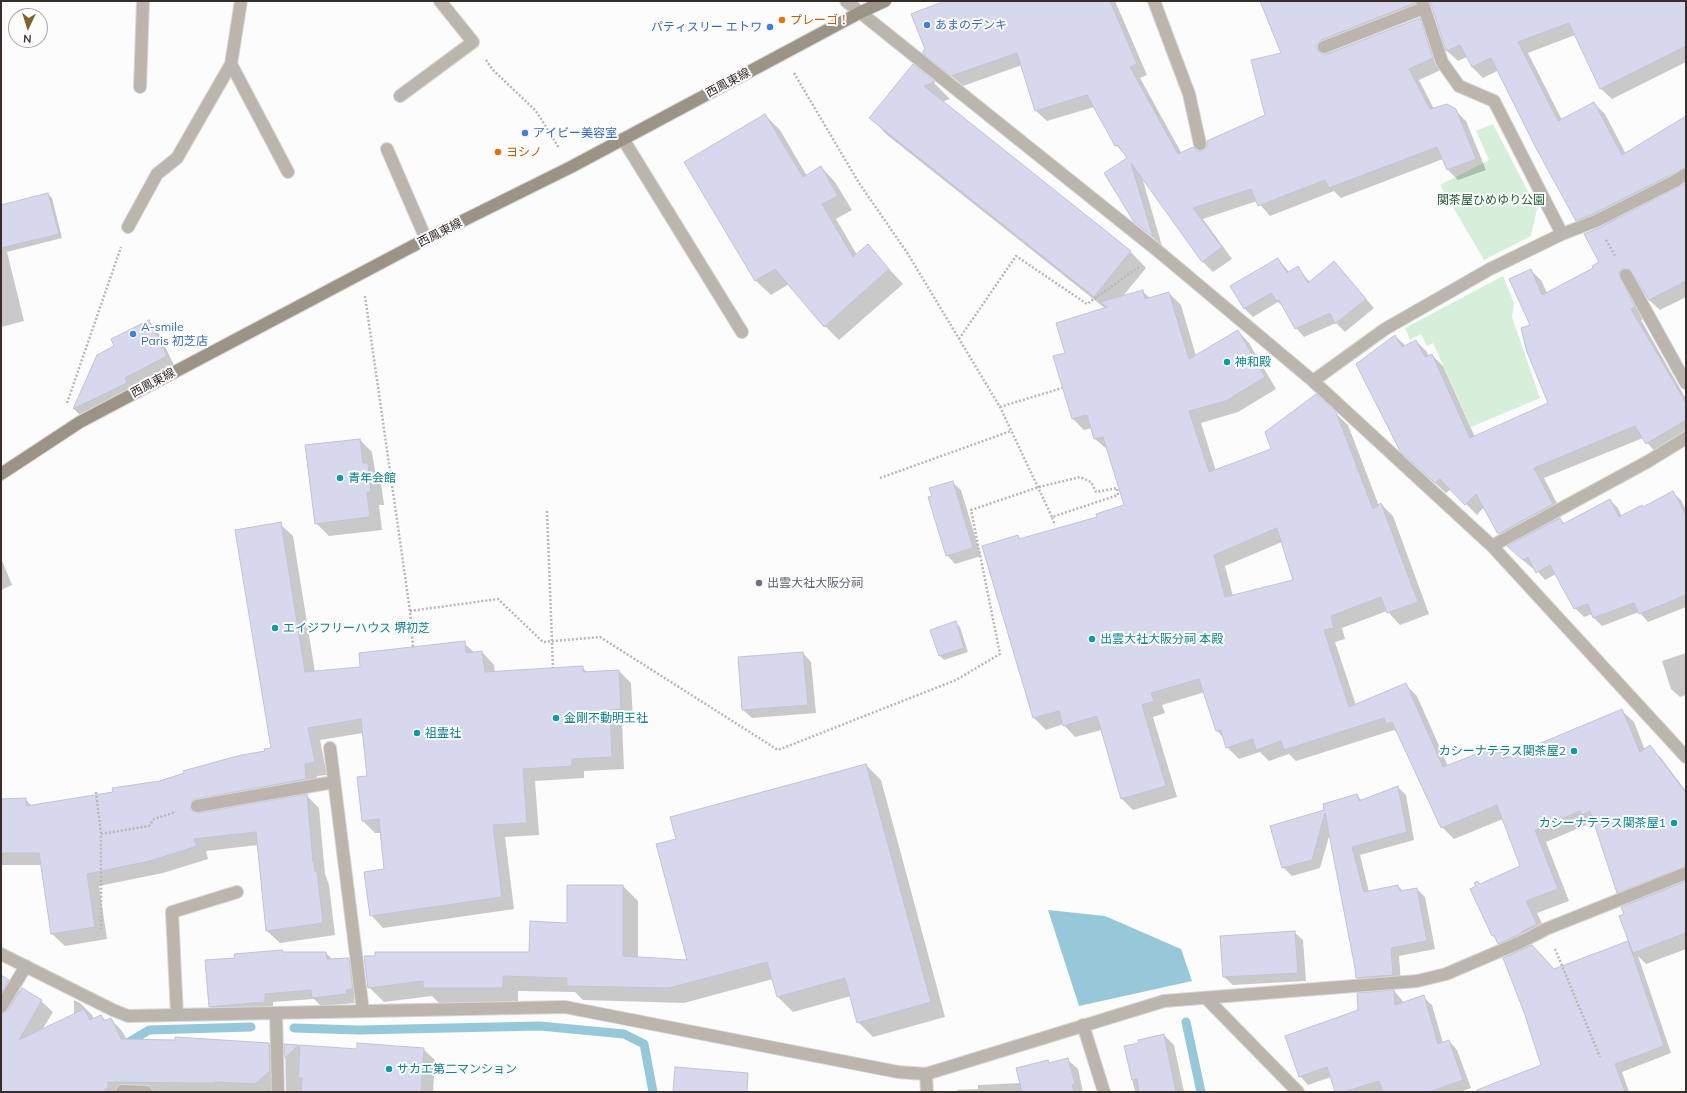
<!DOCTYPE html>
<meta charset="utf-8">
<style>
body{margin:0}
#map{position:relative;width:1687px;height:1093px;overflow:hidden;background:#fcfcfc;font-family:Mulish,sans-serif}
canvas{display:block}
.frame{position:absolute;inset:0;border:2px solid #372e2a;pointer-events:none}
.north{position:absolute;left:8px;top:8px;width:40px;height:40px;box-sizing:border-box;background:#fcfcfc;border:1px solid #adaaa8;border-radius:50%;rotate:184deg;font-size:11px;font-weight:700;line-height:16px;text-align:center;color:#372e2a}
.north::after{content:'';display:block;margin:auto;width:14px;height:18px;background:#7d6435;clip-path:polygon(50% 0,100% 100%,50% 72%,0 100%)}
</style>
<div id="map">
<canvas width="1687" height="1093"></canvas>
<div class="frame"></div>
<div class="north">N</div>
</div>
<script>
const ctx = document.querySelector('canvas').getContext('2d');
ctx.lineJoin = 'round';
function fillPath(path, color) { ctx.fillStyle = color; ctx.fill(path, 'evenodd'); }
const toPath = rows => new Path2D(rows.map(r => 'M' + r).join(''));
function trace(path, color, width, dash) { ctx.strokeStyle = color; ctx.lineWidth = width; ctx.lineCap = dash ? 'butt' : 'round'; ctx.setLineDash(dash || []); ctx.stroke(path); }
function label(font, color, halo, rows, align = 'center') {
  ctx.font = font + ' Mulish,"Noto Sans JP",sans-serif'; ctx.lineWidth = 4; ctx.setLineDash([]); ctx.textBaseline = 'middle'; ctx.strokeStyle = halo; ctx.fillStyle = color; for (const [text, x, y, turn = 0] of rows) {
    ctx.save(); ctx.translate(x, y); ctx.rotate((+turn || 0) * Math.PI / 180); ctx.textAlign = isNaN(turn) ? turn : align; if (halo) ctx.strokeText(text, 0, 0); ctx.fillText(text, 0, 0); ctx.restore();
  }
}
const green = toPath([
 [1493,124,1537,209,1531,236,1484,260,1440,185,1489,160,1476,131],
 [1503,276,1514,303,1512,317,1540,398,1471,427,1433,343,1427,346,1421,334,1410,340,1405,328]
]);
const water = toPath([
 [1048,910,1105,916,1181,949,1192,981,1079,1006]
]);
const shadow = toPath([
 [948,1,1115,1,1147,75,1140,78,1182,154,1202,152,1266,116,1282,53,1261,1,1686,1,1686,62,1612,99,1601,89,1575,35,1528,53,1562,120,1594,103,1605,114,1626,154,1686,118,1686,182,1617,218,1618,219,1686,184,1686,297,1660,310,1649,300,1637,278,1630,282,1645,318,1641,320,1686,399,1686,437,1657,454,1643,438,1544,478,1563,515,1559,518,1565,524,1610,500,1618,508,1622,517,1643,508,1672,492,1681,500,1686,510,1686,607,1648,622,1639,612,1602,626,1594,618,1592,614,1584,617,1575,608,1556,574,1545,580,1534,567,1532,568,1517,555,1509,547,1511,545,1499,533,1484,507,1477,515,1451,489,1446,493,1412,462,1395,336,1406,346,1416,341,1427,352,1429,357,1432,355,1443,366,1475,437,1549,403,1531,326,1530,270,1541,280,1547,293,1595,268,1600,262,1607,225,1606,224,1588,231,1577,220,1499,70,1483,78,1472,67,1467,57,1458,61,1447,51,1432,4,1427,7,1425,14,1332,50,1327,54,1419,19,1430,30,1443,69,1419,80,1434,109,1455,110,1466,121,1486,170,1458,180,1448,170,1443,159,1341,198,1334,191,1270,216,1257,201,1203,219,1232,259,1213,272,1203,262,1142,177,1162,246,1135,221,1129,159,1116,145,1094,107,1047,121,1036,111,1022,65,963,86,924,52],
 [913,66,934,83,950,99,942,102,1130,251,1146,268,1123,296,1142,291,1150,298,1169,293,1181,305,1196,356,1238,331,1249,343,1276,389,1238,412,1201,423,1216,471,1272,450,1335,413,1348,425,1379,506,1381,504,1393,516,1429,614,1400,625,1387,611,1342,628,1345,639,1335,642,1356,705,1405,684,1417,696,1448,766,1497,747,1508,758,1622,711,1634,722,1645,750,1649,747,1661,758,1686,791,1686,949,1646,964,1638,956,1671,1053,1622,1072,1629,1092,1494,1092,1542,1066,1511,955,1493,936,1471,889,1521,866,1503,819,1454,839,1442,827,1399,735,1394,730,1296,761,1289,754,1269,761,1260,752,1239,759,1227,747,1224,738,1217,731,1205,692,1162,705,1165,713,1153,717,1177,797,1133,810,1122,799,1102,730,1075,737,1063,724,1046,730,1034,718,1018,536,1021,540,1098,518,1125,506,1108,450,1095,439,1092,428,1084,430,1072,418,1066,353,1106,309,887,135,871,118],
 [1282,542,1294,580,1233,596,1225,566],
 [1591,823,1594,826,1596,825,1617,892,1630,905,1625,915,1631,946,1628,942,1554,970,1532,946,1532,944,1548,936,1537,913,1569,901,1546,842],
 [765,115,780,130,807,176,821,167,835,182,852,210,836,219,857,255,868,246,903,284,839,340,825,326,789,284,771,295,756,281,686,162],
 [48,194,52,198,62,238,7,252,24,321,1,327,1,206],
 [1278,259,1290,273,1298,268,1310,282,1334,262,1374,308,1345,332,1336,323,1304,337,1296,328,1285,309,1278,302,1253,317,1245,309,1232,286],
 [148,321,157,330,174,365,133,386,135,391,82,417,74,409,97,355,116,346],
 [360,440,372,452,375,471,380,476,384,505,379,505,382,530,329,536,316,523],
 [952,482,961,490,981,556,955,564,947,555,933,497],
 [280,524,293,536,315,672,362,668,464,643,475,653,482,652,494,665,495,672,582,667,587,672,619,671,631,683,633,721,622,722,624,769,584,771,584,778,535,781,539,835,505,837,514,909,383,928,371,915,385,870,381,833,375,833,363,821,358,778,368,777,363,733,320,740,327,775,317,776,318,791,305,794,319,808,325,874,329,885,335,935,280,943,267,931,258,845,206,851,208,859,163,873,99,886,107,939,65,946,52,934,42,865,1,865,1,800,25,799,32,806,109,799,272,749],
 [1,558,12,585,1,590],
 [956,623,960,627,968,652,944,660,940,656],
 [803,653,811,662,816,713,752,718,743,710],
 [1686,653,1686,695,1680,697,1671,689,1662,661],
 [866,765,881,780,945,1017,873,1037,858,1022,851,996,793,1012,778,997,773,979,684,1003,583,1000,575,992,518,991,518,1003,439,1003,432,996,384,1002,369,987,530,953,568,924,623,886,638,901,638,958,689,961,677,839],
 [1398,787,1406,795,1414,840,1360,855,1369,892,1398,886,1404,892,1417,889,1425,897,1435,949,1399,956,1401,983,1365,986,1357,978,1330,833,1320,868,1292,876,1283,867,1325,811,1357,795,1362,801],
 [1294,932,1303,940,1306,981,1233,985,1224,977],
 [282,951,284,953,326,953,333,960,348,959,357,967,361,998,354,999,355,1003,321,1006,314,999,273,1002,273,1010,219,1015,210,1006,236,959],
 [1,976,8,981,20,992,41,1001,53,1012,42,1030,74,1015,74,1000,80,1003,92,1015,94,1019,101,1016,106,1021,111,1019,122,1031,127,1040,269,1044,280,1056,281,1092,1,1092],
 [1394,991,1402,1000,1403,1003,1423,997,1432,1005,1443,1043,1449,1041,1457,1050,1471,1088,1460,1092,1384,1092,1384,1091,1379,1092,1336,1092,1331,1077,1308,1085,1300,1076,1359,1011],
 [1164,1035,1174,1045,1184,1092,1135,1092,1125,1047,1140,1044],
 [285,1045,358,1050,423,1049,435,1060,433,1092,286,1092],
 [1068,1060,1078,1069,1083,1092,958,1092,957,1090,978,1089,978,1085,1021,1083,1048,1061,1051,1064]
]);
const stream = toPath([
 [1186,1022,1201,1092],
 [294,1028,359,1030,540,1026,624,1034,644,1044,653,1092],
 [124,1045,149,1030,251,1027]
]);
const building = toPath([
 [945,1,1110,1,1137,64,1130,67,1178,154,1193,147,1197,151,1202,151,1207,147,1207,141,1265,115,1251,60,1281,53,1260,1,1415,1,1415,3,1321,40,1317,45,1317,50,1322,54,1327,54,1420,18,1433,58,1409,69,1430,109,1447,104,1456,109,1476,159,1447,170,1437,147,1329,188,1325,180,1258,206,1251,189,1193,208,1222,247,1202,262,1131,163,1153,237,1134,222,1104,173,1127,158,1118,145,1115,146,1087,95,1035,111,1017,53,951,76,922,53,925,49,911,14,945,1],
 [1430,1,1686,1,1686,46,1600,89,1569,23,1518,42,1558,121,1594,102,1622,155,1686,116,1686,167,1593,214,1576,221,1537,150,1491,58,1472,67,1460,45,1446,51,1430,1],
 [913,64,935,82,924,86,1131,251,1094,297,869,118,913,64],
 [765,114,803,177,821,166,838,196,822,204,853,257,868,244,889,269,824,327,775,269,755,281,684,162,765,114],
 [1686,183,1686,281,1649,300,1630,269,1623,268,1619,272,1619,275,1635,307,1631,309,1686,403,1686,420,1646,444,1635,426,1534,468,1553,504,1498,534,1476,494,1465,505,1440,479,1435,483,1400,451,1356,364,1395,335,1402,347,1416,340,1425,357,1432,354,1470,438,1548,403,1527,352,1521,328,1530,325,1509,279,1531,269,1542,295,1593,268,1592,266,1599,262,1584,234,1599,228,1686,183],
 [48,193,59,234,1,248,1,205,48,193],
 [1278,258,1287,273,1298,266,1308,283,1334,261,1366,299,1335,324,1330,313,1295,329,1279,300,1276,301,1271,293,1244,309,1230,286,1278,258],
 [1143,290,1145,299,1169,292,1189,359,1238,330,1265,377,1226,401,1189,411,1209,472,1271,449,1265,432,1316,394,1336,412,1373,509,1381,503,1418,602,1387,613,1381,597,1331,616,1334,628,1324,630,1349,707,1406,683,1443,767,1497,746,1503,759,1622,709,1640,752,1650,745,1686,793,1686,866,1617,893,1590,811,1582,815,1580,811,1535,830,1558,889,1526,901,1537,924,1521,932,1522,933,1518,935,1498,944,1494,935,1492,936,1470,889,1476,886,1474,883,1477,881,1480,884,1520,866,1497,805,1441,828,1392,722,1386,724,1384,718,1284,750,1281,741,1256,750,1253,739,1226,748,1221,730,1216,731,1199,679,1151,693,1154,701,1142,705,1166,786,1121,799,1097,716,1063,726,1059,711,1033,718,982,546,1018,535,1019,539,1097,517,1096,514,1124,505,1103,437,1094,439,1087,415,1072,419,1053,356,1065,353,1056,323,1107,307,1100,302,1143,290],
 [1277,528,1293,580,1225,597,1214,555,1277,528],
 [149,320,167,356,125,378,127,383,73,409,97,355,114,346,111,339,149,320],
 [360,439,363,463,368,463,371,492,367,492,370,517,315,524,305,445,360,439],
 [953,481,973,548,946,556,928,497,932,496,929,488,953,481],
 [1673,491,1686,515,1686,595,1639,614,1634,603,1593,618,1588,604,1574,609,1550,565,1536,573,1528,557,1523,560,1507,546,1560,518,1563,524,1610,499,1619,517,1642,505,1643,507,1673,491],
 [281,522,305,672,360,667,359,653,465,641,466,653,482,651,485,672,583,666,583,672,619,670,621,709,610,710,612,757,572,759,572,766,523,769,527,823,493,825,502,897,370,916,364,872,384,869,379,819,362,821,357,777,367,776,361,719,308,728,315,762,305,764,306,779,196,799,192,801,190,807,192,811,198,813,307,794,313,862,314,861,315,871,317,871,323,923,266,931,256,832,194,839,197,846,150,861,87,874,95,927,51,934,39,853,1,853,1,799,26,798,26,806,113,792,112,788,160,781,184,773,183,771,237,756,265,751,264,749,271,748,235,530,281,522],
 [956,621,964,648,939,656,930,630,956,621],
 [803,652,808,705,742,710,738,657,803,652],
 [866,764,931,1002,857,1023,845,978,777,997,767,962,669,988,567,986,567,978,503,976,503,988,423,988,423,981,368,988,364,956,375,956,375,952,529,952,530,921,567,923,567,885,623,885,623,956,687,960,656,844,676,839,670,817,866,764],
 [1398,786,1407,832,1352,847,1364,892,1398,885,1400,891,1417,888,1427,941,1391,948,1393,975,1356,978,1355,968,1325,813,1312,860,1282,868,1270,826,1324,810,1323,804,1357,794,1359,801,1398,786],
 [1686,881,1686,933,1633,953,1619,916,1624,914,1621,907,1686,881],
 [1295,931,1298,973,1223,977,1220,936,1295,931],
 [1628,941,1664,1046,1615,1064,1625,1092,1477,1092,1477,1090,1541,1065,1524,1012,1503,958,1532,945,1554,969,1628,941],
 [282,950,282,952,326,952,327,959,349,958,353,989,346,990,347,994,312,998,311,990,265,994,265,1002,209,1007,205,960,235,958,234,954,282,950],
 [1,975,9,980,1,993,1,975],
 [22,988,42,1000,19,1040,84,1009,90,1020,101,1015,104,1021,111,1018,121,1039,175,1040,175,1037,269,1043,270,1071,255,1084,215,1082,215,1083,191,1083,108,1082,108,1089,105,1089,105,1092,1,1092,1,1014,7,1011,22,988],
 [1394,990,1395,1005,1424,995,1438,1044,1449,1040,1463,1080,1429,1092,1383,1092,1379,1081,1344,1092,1335,1092,1327,1067,1299,1077,1285,1036,1358,1010,1357,993,1394,990],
 [1164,1034,1176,1092,1139,1092,1137,1079,1132,1080,1124,1046,1139,1043,1138,1040,1164,1034],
 [357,1043,424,1048,421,1092,301,1092,302,1078,298,1078,300,1045,357,1049,357,1043],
 [284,1044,299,1045,285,1058,284,1044],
 [1068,1058,1075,1084,1072,1085,1074,1092,1022,1092,1016,1068,1048,1060,1049,1063,1068,1058],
 [675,1067,748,1073,747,1092,673,1092,675,1067]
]);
const path = toPath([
 [486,60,493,70,536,111,559,148],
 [794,73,859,183,908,254,1000,407,1052,517],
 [1606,240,1616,257],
 [365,296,410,611,413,647],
 [959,339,1016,256,1087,304,1140,266],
 [67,403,121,247],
 [1000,407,1062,388],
 [880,478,1011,431],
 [547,511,553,668],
 [410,611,498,599,543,642,600,637,778,750,956,680,1000,654,971,510,1039,487,1080,477,1091,482,1096,492,1117,488,1118,495,1052,517,1055,525],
 [96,792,101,834,101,929],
 [101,834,149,826,154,819,176,812],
 [1555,949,1600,1057]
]);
const lane = toPath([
 [1154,1,1189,94,1200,144],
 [1324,47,1424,8],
 [623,139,742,332],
 [1626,275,1686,383],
 [330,748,363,1011],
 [197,806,334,782],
 [177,1015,172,912,237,892]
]);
const street = toPath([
 [846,1,1158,251,1313,381,1492,546,1686,757],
 [231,64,288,172],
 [140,87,143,1],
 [400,96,473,42,440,1],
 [387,149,426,239],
 [128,227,157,174,177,158,231,64,241,1],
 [1562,234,1596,221,1675,181,1686,174],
 [1313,381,1385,329,1490,269,1562,234,1494,101,1459,86,1442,62,1422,1],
 [1492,546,1647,462,1686,438],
 [1,954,113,1010,128,1016,565,1007,898,1072,926,1074,1164,1001,1417,981,1446,974,1521,942,1546,929,1686,873],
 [1207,999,1298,1092],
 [1,1007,26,966],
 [276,1013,278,1092],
 [1083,1025,1104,1092],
 [926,1074,927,1092],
 [122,1091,146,1092]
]);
const secondary = toPath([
 [1,474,80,422,426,239,571,167,861,12,885,1]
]);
const markers = [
 [782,20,4,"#e8710a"],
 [927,25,4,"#3f7fe0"],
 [770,27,4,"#3f7fe0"],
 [525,133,4,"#3f7fe0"],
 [498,152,4,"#e8710a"],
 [133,334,4,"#3f7fe0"],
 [1227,362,4,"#0f9aa8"],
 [340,478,4,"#0f9aa8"],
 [759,583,4,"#6b7280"],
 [275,628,4,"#0f9aa8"],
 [1092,639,4,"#0f9aa8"],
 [556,718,4,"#0f9aa8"],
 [417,733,4,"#0f9aa8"],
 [1574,751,4,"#0f9aa8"],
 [1674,823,4,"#0f9aa8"],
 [389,1069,4,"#0f9aa8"]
];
const foodNames = [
 ["プレーゴ！",790,20],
 ["ヨシノ",506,152]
];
const shopNames = [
 ["あまのデンキ",935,25],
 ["パティスリー エトワ",762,27,"right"],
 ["アイビー美容室",533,133],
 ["A-smile",141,327],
 ["Paris 初芝店",141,341]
];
const streetNames = [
 ["西鳳東線",728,83,-28],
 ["西鳳東線",440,233,-27],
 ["西鳳東線",153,383,-28]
];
const parkNames = [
 ["関茶屋ひめゆり公園",1491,200]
];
const cultureNames = [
 ["神和殿",1235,362],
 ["青年会館",348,478],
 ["エイジフリーハウス 堺初芝",283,628],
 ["出雲大社大阪分祠 本殿",1100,639],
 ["金剛不動明王社",564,718],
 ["祖霊社",425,733],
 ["カシーナテラス関茶屋2",1566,751,"right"],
 ["カシーナテラス関茶屋1",1666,823,"right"],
 ["サカエ第二マンション",397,1069]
];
const worshipNames = [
 ["出雲大社大阪分祠",767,583]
];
fillPath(green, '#d6efdb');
fillPath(water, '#97c8d9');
fillPath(shadow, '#0003');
trace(stream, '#97c8d9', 9);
fillPath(building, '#d7d8ee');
trace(building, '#c0c2d7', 1);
trace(lane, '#d9d7d6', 14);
trace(street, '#d9d7d6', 14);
trace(secondary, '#d9d7d6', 14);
trace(path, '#bab7b6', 2.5, [2, 2]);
trace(lane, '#bbb5ad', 12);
trace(street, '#bbb5ad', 12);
trace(secondary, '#9c9387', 12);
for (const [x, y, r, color] of markers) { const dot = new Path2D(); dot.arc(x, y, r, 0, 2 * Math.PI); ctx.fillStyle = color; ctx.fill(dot); trace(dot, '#fcfcfc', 1.5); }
label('12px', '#c56008', '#fcfcfc', foodNames, 'left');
label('12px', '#366cbe', '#fcfcfc', shopNames, 'left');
label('12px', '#372e2a', '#fcfcfc', streetNames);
label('12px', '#225a34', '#fcfcfc', parkNames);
label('12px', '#0d838f', '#fcfcfc', cultureNames, 'left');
label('12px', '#5b616d', '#fcfcfc', worshipNames, 'left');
</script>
